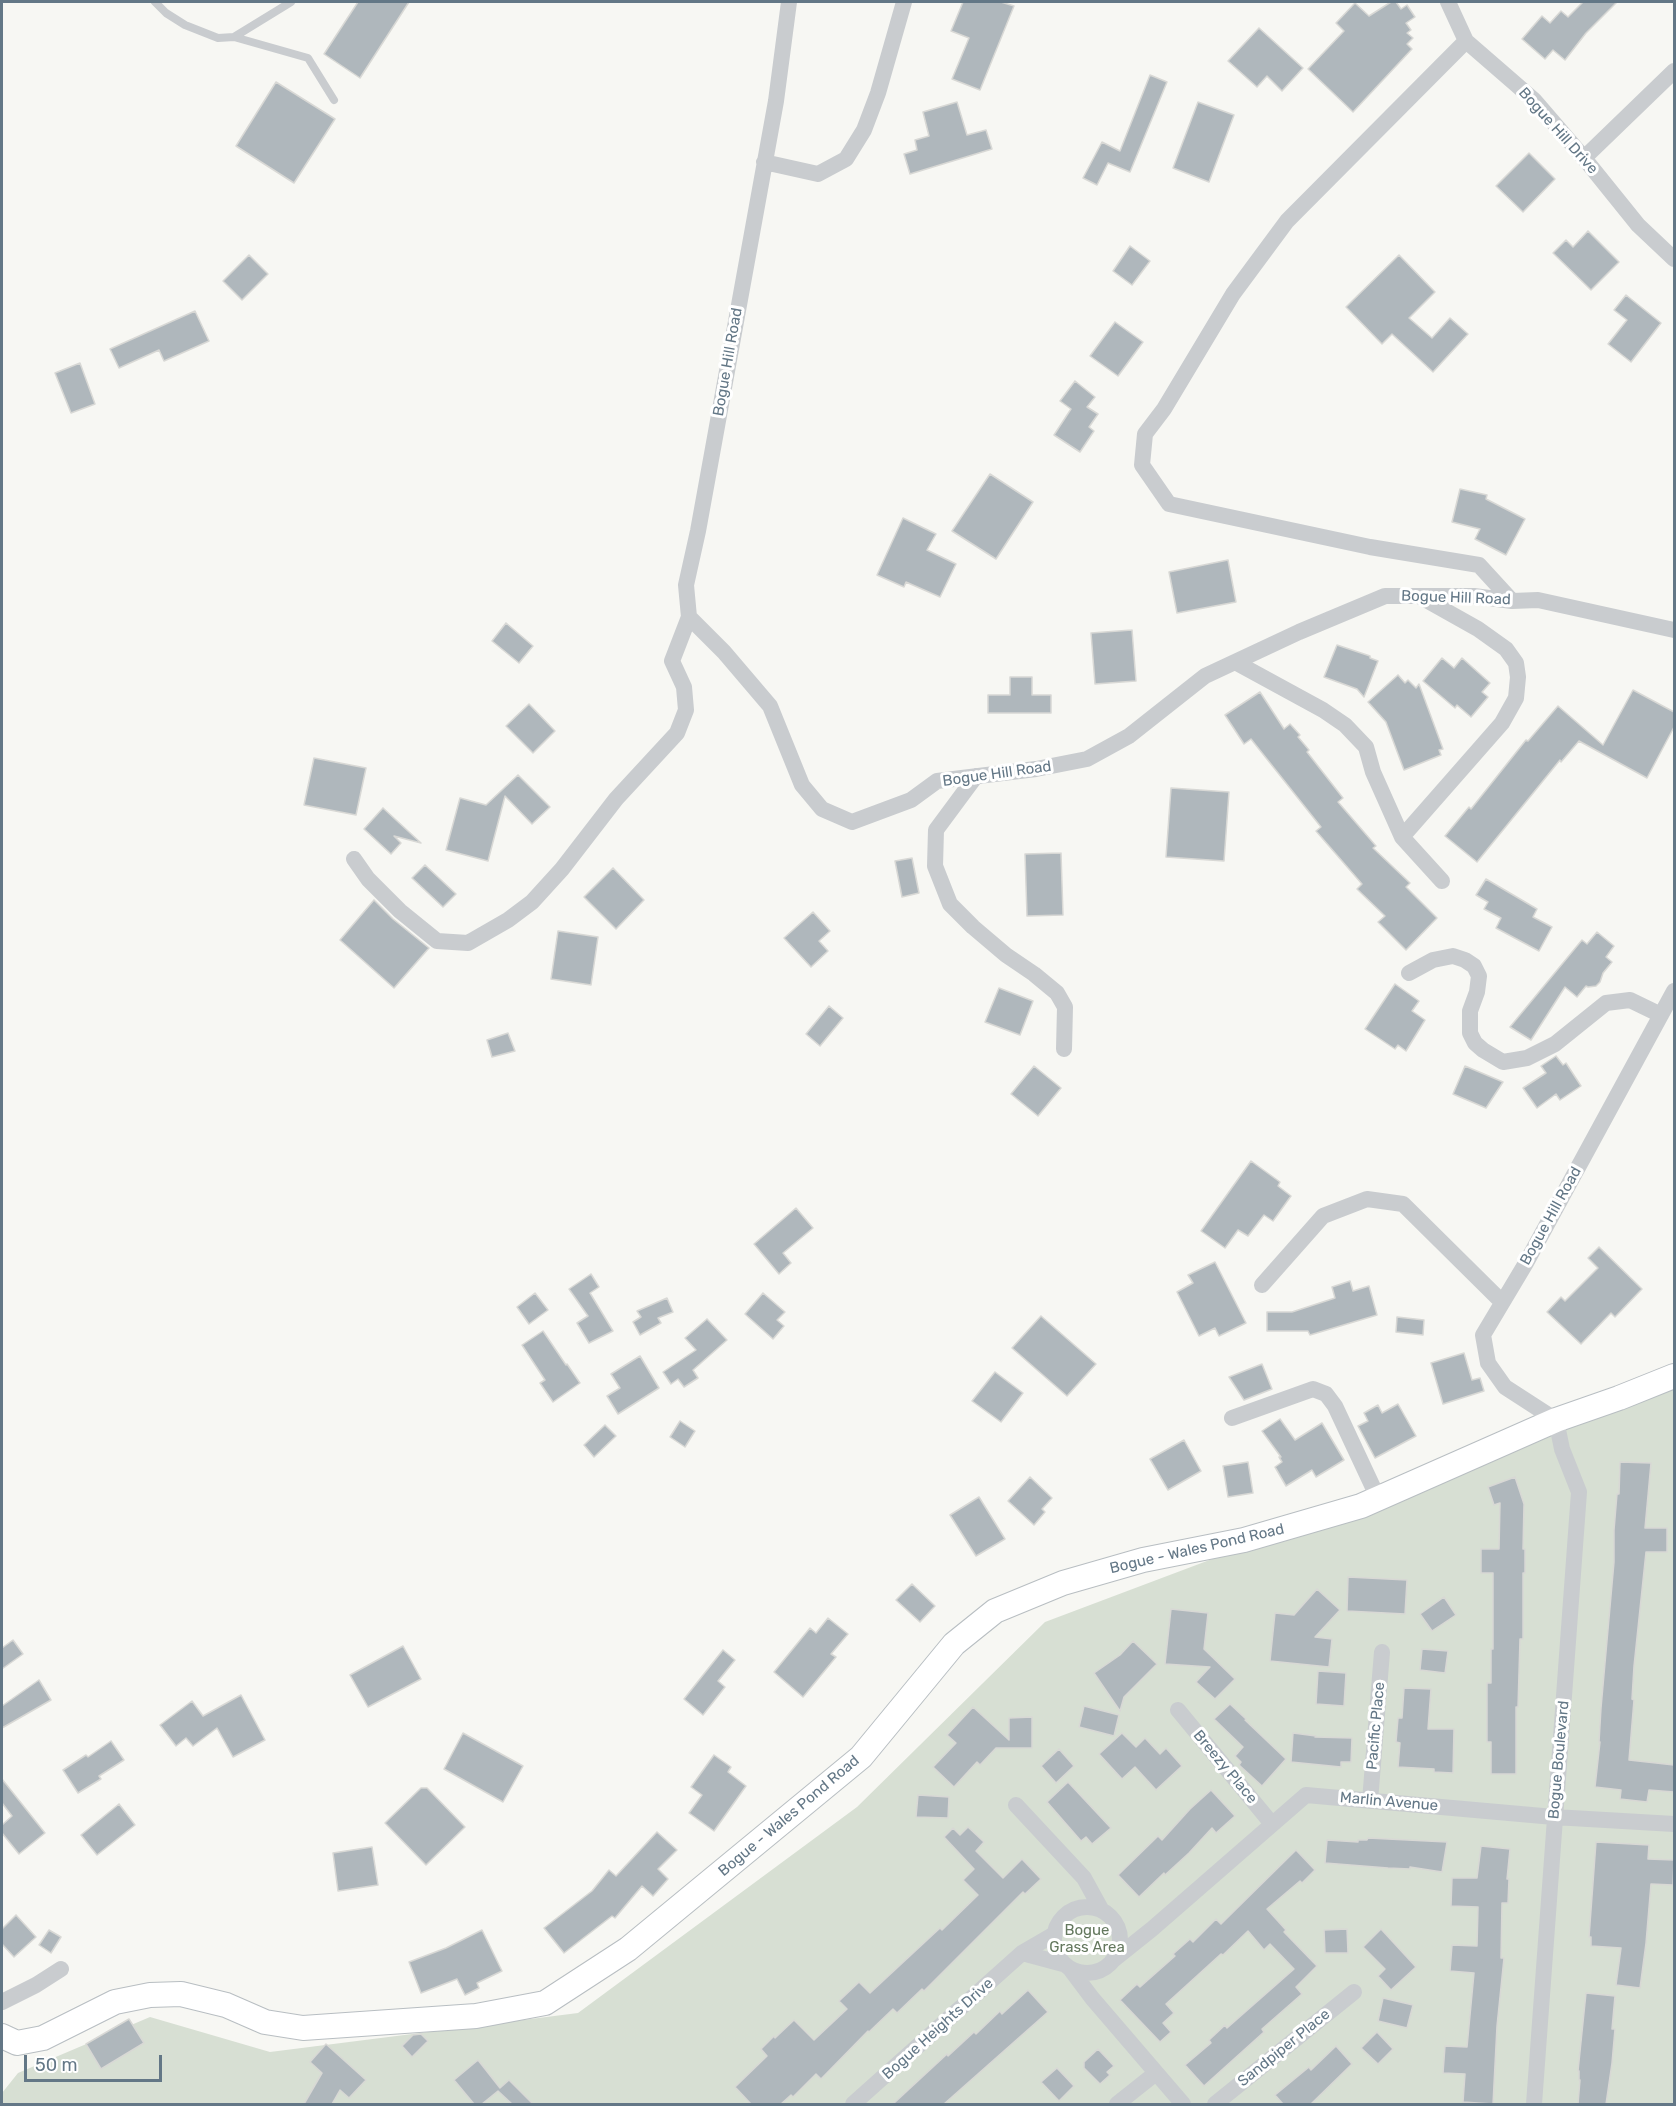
<!DOCTYPE html>
<style>
body{margin:0}
#map{position:relative;width:1676px;height:2106px;overflow:hidden;background:#f7f7f3;font-family:Rubik,sans-serif}
canvas{display:block}
.frame{position:absolute;inset:0;border:3px solid #637786;pointer-events:none}
.scale{position:absolute;left:24px;top:2055px;width:138px;height:27px;box-sizing:border-box;border:3px solid #637786;border-top:0;padding-left:8px;font-size:18px;line-height:21px;white-space:nowrap;color:#637786;-webkit-text-stroke:4px #fff;paint-order:stroke}
</style>
<div id="map">
<canvas width="1676" height="2106"></canvas>
<div class="frame"></div>
<div class="scale">50 m</div>
</div>
<script>
const ctx = document.querySelector('canvas').getContext('2d');
ctx.lineJoin = 'round';
function fillPath(path, color) { ctx.fillStyle = color; ctx.fill(path, 'evenodd'); }
const toPath = rows => new Path2D(rows.map(r => 'M' + r).join(''));
function trace(path, color, width, dash) { ctx.strokeStyle = color; ctx.lineWidth = width; ctx.lineCap = dash ? 'butt' : 'round'; ctx.setLineDash(dash || []); ctx.stroke(path); }
function label(font, color, halo, rows, align = 'center') {
  ctx.font = font + ' Rubik,sans-serif'; ctx.lineWidth = 6; ctx.setLineDash([]); ctx.textBaseline = 'middle'; ctx.strokeStyle = halo; ctx.fillStyle = color; for (const [text, x, y, turn = 0] of rows) {
    ctx.save(); ctx.translate(x, y); ctx.rotate((+turn || 0) * Math.PI / 180); ctx.textAlign = isNaN(turn) ? turn : align; if (halo) ctx.strokeText(text, 0, 0); ctx.fillText(text, 0, 0); ctx.restore();
  }
}
const green = toPath([
 [1674,1385,1674,2104,2,2104,2,2093,18,2073,150,2017,270,2052,578,2013,857,1807,1045,1622]
]);
const building = toPath([
 [358,2,409,2,360,78,324,54,358,2],
 [963,2,1001,2,1014,6,980,90,952,79,969,38,951,31,963,2],
 [1391,2,1396,2,1401,9,1407,5,1415,17,1406,23,1411,30,1407,33,1413,38,1407,44,1412,49,1353,112,1308,69,1344,31,1336,23,1355,3,1369,16,1391,2],
 [1583,2,1617,2,1586,33,1565,60,1553,50,1545,59,1522,39,1542,16,1550,23,1561,11,1568,17,1583,2],
 [1259,28,1303,68,1282,91,1267,76,1257,87,1228,61,1259,28],
 [1150,75,1167,82,1130,172,1108,163,1097,185,1083,178,1102,142,1120,151,1150,75],
 [276,82,335,119,294,183,236,146,276,82],
 [957,102,967,135,986,130,992,149,910,174,904,154,917,150,915,140,929,136,923,112,957,102],
 [1198,102,1234,115,1209,182,1173,168,1198,102],
 [1529,153,1555,179,1523,212,1496,186,1529,153],
 [1588,231,1619,262,1591,290,1553,253,1566,240,1573,247,1588,231],
 [1130,246,1150,261,1132,285,1113,271,1130,246],
 [249,255,268,274,242,300,223,281,249,255],
 [1399,255,1435,292,1409,318,1432,338,1450,318,1468,334,1433,372,1392,334,1382,344,1346,307,1399,255],
 [1626,295,1661,323,1631,362,1608,344,1627,320,1614,310,1626,295],
 [195,311,209,341,164,361,159,350,119,368,110,349,195,311],
 [1115,322,1143,342,1118,376,1090,356,1115,322],
 [80,363,95,404,71,413,55,373,80,363],
 [1075,381,1095,397,1087,407,1098,414,1089,427,1094,431,1080,452,1054,435,1071,409,1060,401,1075,381],
 [990,474,1033,502,996,559,952,531,990,474],
 [1460,489,1487,495,1486,499,1525,519,1506,555,1475,539,1480,529,1452,522,1460,489],
 [903,518,936,534,927,550,956,564,940,597,906,582,904,587,877,575,903,518],
 [1228,560,1236,602,1177,613,1169,572,1228,560],
 [506,623,533,646,519,663,492,641,506,623],
 [1132,630,1136,681,1095,684,1091,633,1132,630],
 [1337,645,1370,656,1370,658,1378,661,1364,697,1357,689,1324,677,1337,645],
 [1442,658,1454,668,1462,658,1490,683,1482,692,1488,697,1471,717,1457,705,1455,708,1423,681,1442,658],
 [1398,675,1405,683,1408,680,1416,688,1419,684,1443,749,1439,750,1441,755,1404,770,1386,722,1368,702,1398,675],
 [1010,677,1032,677,1032,695,1051,695,1051,713,988,713,988,695,1010,695,1010,677],
 [1633,690,1674,712,1674,727,1647,778,1579,741,1561,762,1560,760,1477,862,1445,836,1469,807,1471,809,1526,740,1528,741,1558,706,1603,745,1633,690],
 [1260,692,1284,729,1290,724,1300,735,1298,737,1309,750,1307,752,1343,798,1338,802,1376,846,1373,848,1410,883,1406,887,1437,918,1406,950,1378,922,1385,916,1357,889,1362,884,1316,831,1321,827,1251,739,1244,744,1225,715,1260,692],
 [529,704,555,731,533,753,506,726,529,704],
 [314,758,366,768,356,815,304,805,314,758],
 [518,775,550,807,532,824,505,796,488,861,446,850,460,798,486,805,518,775],
 [1171,788,1229,792,1224,861,1166,857,1171,788],
 [383,808,421,843,394,836,401,843,391,854,364,829,383,808],
 [1061,853,1063,915,1027,916,1025,854,1061,853],
 [912,858,919,893,902,897,895,861,912,858],
 [425,865,456,894,443,907,412,878,425,865],
 [613,868,644,900,616,929,584,897,613,868],
 [1486,879,1537,909,1533,917,1552,927,1539,951,1496,928,1501,918,1484,909,1488,902,1476,895,1486,879],
 [374,900,393,919,429,948,394,988,340,940,374,900],
 [813,912,830,931,819,941,828,951,811,967,784,938,813,912],
 [558,931,598,937,591,985,551,979,558,931],
 [1597,932,1614,946,1606,957,1612,962,1603,973,1600,982,1596,986,1588,987,1586,986,1577,997,1565,987,1531,1040,1510,1027,1582,940,1587,944,1597,932],
 [1395,984,1419,1001,1412,1011,1425,1020,1406,1051,1398,1045,1395,1049,1365,1029,1395,984],
 [999,988,1033,1001,1020,1035,985,1022,999,988],
 [829,1006,843,1018,820,1046,806,1034,829,1006],
 [508,1033,515,1051,492,1057,487,1040,508,1033],
 [1556,1056,1563,1065,1566,1063,1581,1086,1560,1100,1556,1094,1537,1108,1523,1088,1546,1073,1541,1066,1556,1056],
 [1034,1066,1061,1088,1038,1116,1011,1094,1034,1066],
 [1465,1066,1503,1082,1486,1108,1453,1094,1465,1066],
 [1251,1161,1280,1182,1278,1186,1291,1196,1273,1221,1264,1215,1248,1236,1238,1230,1225,1248,1201,1231,1251,1161],
 [796,1208,813,1228,783,1253,791,1263,779,1274,754,1244,796,1208],
 [1599,1247,1642,1289,1615,1317,1611,1313,1581,1344,1547,1312,1561,1297,1565,1301,1598,1268,1588,1258,1599,1247],
 [1215,1262,1246,1323,1219,1336,1215,1328,1199,1336,1177,1292,1193,1283,1188,1275,1215,1262],
 [591,1274,599,1287,590,1293,613,1331,589,1343,577,1323,588,1316,569,1289,591,1274],
 [1350,1281,1353,1291,1369,1286,1377,1315,1310,1335,1308,1331,1267,1331,1267,1312,1292,1312,1335,1298,1332,1287,1350,1281],
 [535,1293,548,1310,529,1324,517,1307,535,1293],
 [763,1293,785,1312,777,1320,784,1326,773,1339,745,1314,763,1293],
 [667,1298,673,1312,658,1318,661,1323,640,1335,633,1322,641,1317,637,1311,667,1298],
 [1041,1316,1096,1364,1067,1396,1012,1348,1041,1316],
 [1397,1317,1424,1320,1423,1335,1396,1332,1397,1317],
 [707,1319,727,1340,693,1370,698,1378,684,1387,678,1379,671,1384,663,1372,696,1350,685,1338,707,1319],
 [543,1331,566,1365,567,1364,580,1383,553,1402,540,1383,545,1380,522,1345,543,1331],
 [1464,1353,1472,1380,1480,1378,1484,1391,1443,1404,1431,1363,1464,1353],
 [640,1356,659,1388,618,1414,607,1396,620,1388,611,1374,640,1356],
 [1262,1364,1272,1389,1244,1400,1229,1377,1262,1364],
 [995,1372,1023,1393,1001,1422,972,1401,995,1372],
 [1398,1404,1416,1436,1375,1458,1358,1426,1368,1421,1364,1413,1378,1405,1382,1413,1398,1404],
 [1280,1419,1295,1440,1322,1423,1344,1460,1316,1477,1312,1470,1286,1486,1275,1467,1282,1462,1279,1457,1281,1457,1262,1431,1280,1419],
 [680,1421,695,1431,685,1447,670,1437,680,1421],
 [605,1425,616,1436,594,1457,584,1445,605,1425],
 [1184,1440,1201,1471,1168,1490,1150,1459,1184,1440],
 [1248,1462,1253,1493,1228,1497,1223,1466,1248,1462],
 [1620,1462,1651,1463,1645,1528,1667,1528,1667,1552,1646,1552,1634,1666,1632,1699,1634,1700,1629,1760,1674,1765,1674,1792,1649,1790,1647,1802,1620,1799,1621,1790,1595,1787,1600,1742,1599,1742,1601,1708,1614,1562,1614,1530,1617,1494,1619,1494,1620,1462],
 [1030,1477,1052,1498,1042,1509,1045,1512,1034,1525,1008,1501,1030,1477],
 [1515,1477,1524,1504,1523,1549,1525,1549,1525,1573,1523,1573,1523,1639,1520,1639,1518,1707,1516,1707,1516,1774,1491,1774,1491,1742,1487,1742,1487,1683,1491,1683,1491,1649,1493,1649,1493,1573,1481,1573,1481,1549,1499,1549,1500,1503,1494,1505,1488,1487,1515,1477],
 [979,1497,1005,1539,976,1556,950,1515,979,1497],
 [1348,1577,1407,1580,1405,1614,1347,1611,1348,1577],
 [912,1584,935,1606,920,1622,896,1600,912,1584],
 [1317,1589,1340,1610,1315,1637,1332,1639,1329,1667,1270,1661,1275,1613,1294,1615,1317,1589],
 [1444,1597,1456,1615,1432,1631,1420,1614,1444,1597],
 [1171,1609,1208,1613,1204,1649,1235,1679,1215,1699,1196,1682,1210,1667,1165,1664,1171,1609],
 [828,1618,848,1634,831,1654,836,1657,803,1697,774,1672,810,1628,816,1633,828,1618],
 [13,1640,23,1654,2,1669,2,1648,13,1640],
 [1133,1641,1157,1664,1124,1697,1120,1711,1094,1673,1120,1655,1133,1641],
 [403,1646,421,1679,368,1707,350,1675,403,1646],
 [1422,1649,1448,1651,1445,1673,1420,1670,1422,1649],
 [723,1650,735,1660,718,1681,725,1687,703,1715,684,1699,723,1650],
 [1318,1671,1346,1673,1344,1706,1316,1704,1318,1671],
 [39,1680,51,1700,2,1728,2,1706,39,1680],
 [1404,1688,1431,1689,1428,1729,1454,1729,1453,1773,1434,1772,1434,1769,1398,1767,1400,1743,1396,1742,1398,1718,1402,1718,1404,1688],
 [241,1695,265,1740,233,1757,217,1728,193,1746,186,1738,176,1746,160,1725,192,1701,203,1716,241,1695],
 [1230,1704,1246,1719,1245,1720,1286,1759,1262,1786,1239,1765,1241,1762,1235,1756,1243,1747,1214,1719,1230,1704],
 [1084,1706,1119,1715,1114,1736,1079,1727,1084,1706],
 [973,1707,1009,1740,1009,1718,1032,1717,1032,1748,996,1748,980,1765,977,1762,954,1787,933,1767,956,1743,947,1735,973,1707],
 [463,1733,523,1766,503,1802,444,1769,463,1733],
 [1122,1733,1136,1747,1145,1738,1160,1754,1166,1748,1182,1766,1156,1790,1135,1767,1122,1779,1099,1754,1122,1733],
 [1293,1733,1316,1736,1315,1737,1352,1738,1351,1762,1341,1762,1341,1767,1291,1762,1293,1733],
 [111,1741,124,1760,99,1776,101,1779,78,1793,63,1770,86,1755,88,1757,111,1741],
 [1059,1749,1074,1766,1056,1783,1041,1766,1059,1749],
 [714,1755,731,1767,728,1772,746,1786,714,1831,689,1813,702,1795,691,1787,714,1755],
 [2,1779,45,1833,19,1854,2,1833,2,1825,12,1816,2,1803,2,1779],
 [1068,1782,1111,1828,1092,1844,1086,1837,1081,1841,1047,1802,1068,1782],
 [421,1788,427,1788,465,1827,426,1865,385,1823,421,1788],
 [1211,1790,1235,1816,1216,1833,1212,1828,1189,1853,1165,1875,1164,1873,1139,1897,1118,1875,1158,1836,1162,1840,1190,1809,1211,1790],
 [918,1795,949,1797,948,1818,916,1817,918,1795],
 [119,1804,135,1825,97,1855,81,1835,119,1804],
 [968,1827,984,1842,976,1851,1003,1878,1022,1859,1041,1879,1025,1894,1023,1892,924,1991,922,1989,897,2013,893,2009,869,2032,868,2031,821,2079,816,2074,793,2097,791,2095,781,2104,751,2104,735,2087,767,2056,761,2049,774,2036,775,2038,794,2020,814,2040,847,2009,839,2001,859,1982,870,1993,940,1928,942,1930,978,1895,963,1880,974,1869,944,1837,953,1828,960,1835,968,1827],
 [657,1832,677,1850,658,1869,668,1879,653,1896,642,1886,615,1918,612,1916,564,1953,544,1928,592,1891,609,1870,616,1876,657,1832],
 [1368,1838,1447,1842,1442,1872,1410,1867,1410,1869,1388,1868,1325,1863,1327,1840,1358,1842,1358,1840,1367,1840,1368,1838],
 [1596,1842,1649,1845,1648,1859,1674,1860,1673,1885,1651,1884,1646,1943,1640,1988,1616,1985,1621,1948,1591,1946,1591,1937,1589,1937,1596,1842],
 [1481,1846,1510,1849,1507,1879,1509,1879,1508,1903,1502,1903,1501,1958,1504,1958,1497,2026,1493,2104,1463,2102,1465,2074,1443,2073,1445,2046,1467,2047,1474,1973,1450,1971,1452,1945,1477,1946,1478,1907,1451,1906,1452,1878,1477,1878,1481,1846],
 [372,1847,378,1885,338,1891,333,1853,372,1847],
 [1296,1850,1315,1870,1302,1883,1300,1881,1267,1909,1286,1930,1284,1932,1317,1966,1296,1987,1302,1994,1262,2029,1264,2032,1204,2086,1185,2065,1211,2043,1209,2040,1225,2025,1227,2028,1294,1969,1270,1944,1264,1950,1248,1931,1223,1955,1221,1954,1166,2004,1174,2013,1163,2023,1171,2032,1160,2042,1120,2000,1137,1984,1140,1987,1175,1956,1173,1954,1190,1939,1193,1942,1216,1919,1221,1924,1296,1850],
 [16,1915,36,1937,14,1957,2,1944,2,1929,16,1915],
 [1347,1929,1348,1953,1325,1953,1324,1930,1347,1929],
 [1381,1929,1416,1967,1391,1990,1378,1976,1385,1969,1363,1947,1381,1929],
 [49,1930,61,1937,51,1953,39,1945,49,1930],
 [482,1930,502,1971,477,1983,479,1988,465,1995,457,1979,421,1993,409,1962,446,1948,482,1930],
 [1028,1990,1048,2012,944,2104,893,2104,947,2054,948,2056,974,2032,976,2034,1000,2011,1002,2014,1028,1990],
 [1586,1993,1615,1996,1612,2029,1615,2029,1612,2063,1606,2104,1578,2104,1580,2080,1579,2080,1579,2071,1578,2071,1586,1993],
 [1383,1998,1413,2005,1407,2028,1378,2021,1383,1998],
 [129,2019,144,2043,101,2069,86,2044,129,2019],
 [1377,2032,1393,2049,1378,2064,1361,2048,1377,2032],
 [421,2034,428,2041,412,2057,402,2046,413,2035,421,2034],
 [326,2044,366,2080,349,2098,340,2090,332,2104,304,2104,322,2073,310,2062,326,2044],
 [1336,2046,1352,2064,1311,2104,1283,2104,1275,2095,1309,2067,1311,2070,1336,2046],
 [1098,2049,1114,2066,1107,2072,1110,2075,1100,2084,1084,2068,1084,2062,1098,2049],
 [478,2060,500,2088,509,2080,533,2104,512,2104,498,2091,482,2104,474,2104,454,2080,478,2060],
 [1057,2068,1074,2086,1059,2101,1041,2082,1057,2068]
]);
const lane = toPath([
 [155,2,166,13,185,25,218,38,234,37,291,2],
 [234,37,308,58,334,100]
]);
const street = toPath([
 [789,2,776,101,698,531,686,585,689,617,724,652,770,706,802,785,822,809,852,822,911,800,937,781,1036,769,1087,759,1129,736,1205,676,1299,632,1385,596,1474,596,1512,601,1538,600,1674,630],
 [1448,2,1466,41,1534,100,1584,158,1638,225,1674,259],
 [1466,41,1287,221,1233,294,1164,409,1145,434,1142,465,1169,504,1370,547,1479,565,1512,601],
 [1584,158,1674,71],
 [764,162,818,174,846,159,864,130,878,93,904,2],
 [1235,662,1323,710,1345,725,1366,747,1373,772,1402,837,1442,881],
 [976,776,936,830,935,866,950,904,973,927,1006,955,1034,974,1057,993,1065,1007,1064,1049],
 [1402,837,1502,723,1516,698,1518,677,1516,663,1506,649,1478,629,1421,597],
 [354,859,368,879,400,911,437,941,468,943,508,920,532,902,562,869,616,799,677,733,686,710,684,687,672,661,689,617],
 [1409,973,1433,960,1453,956,1465,960,1474,966,1479,976,1477,992,1470,1011,1470,1033,1475,1043,1483,1050,1503,1062,1527,1058,1555,1044,1606,1003,1630,1000,1661,1015],
 [1262,1285,1323,1216,1367,1199,1403,1204,1502,1302],
 [1232,1418,1313,1389,1326,1394,1335,1406,1378,1498],
 [1178,1710,1272,1824],
 [1370,1801,1382,1652],
 [1016,1805,1084,1878,1101,1909],
 '1054 1940a33 33 0 1 1 66 0a33 33 0 1 1-66 0Z',
 [1022,1953,1063,1964],
 [1112,1961,1152,1929,1306,1795,1554,1817,1674,1824],
 [1071,1970,1092,1998,1183,2104],
 [2,2002,36,1985,61,1969],
 [853,2104,1022,1953,1053,1935],
 [1117,2104,1156,2073],
 [1215,2104,1354,1992],
 [1534,2104,1579,1492,1562,1449,1556,1420,1505,1387,1488,1363,1483,1335,1526,1263,1674,991]
]);
const secondary = toPath([
 [2,2036,17,2043,43,2038,115,2002,150,1995,181,1994,226,2005,265,2022,303,2028,476,2016,545,2003,628,1949,861,1757,954,1644,995,1611,1063,1583,1143,1560,1244,1540,1361,1506,1556,1420,1619,1398,1674,1376]
]);
const streetNames = [
 ["Bogue Hill Drive",1558,131,48],
 ["Bogue Hill Road",728,362,-80],
 ["Bogue Hill Road",1456,598,2],
 ["Bogue Hill Road",997,774,-8],
 ["Bogue Hill Road",1551,1216,-61],
 ["Bogue - Wales Pond Road",1197,1549,-13],
 ["Pacific Place",1376,1726,-85],
 ["Bogue Boulevard",1559,1760,-85],
 ["Breezy Place",1225,1767,50],
 ["Marlin Avenue",1389,1802,5],
 ["Bogue - Wales Pond Road",789,1816,-40],
 ["Bogue Heights Drive",938,2029,-42],
 ["Sandpiper Place",1284,2048,-39]
];
const parkNames = [
 ["Bogue",1087,1931],
 ["Grass Area",1087,1948]
];
fillPath(green, '#d7dfd3');
fillPath(building, '#afb7bc');
trace(building, '#d8d8d5', 1.5);
trace(secondary, '#b8bec2', 26);
trace(lane, '#c9cccf', 8);
trace(street, '#c9cccf', 16);
trace(secondary, '#fff', 24);
label('15px', '#637786', '#fff', streetNames);
label('15px', '#64785e', '#fff', parkNames);
</script>
